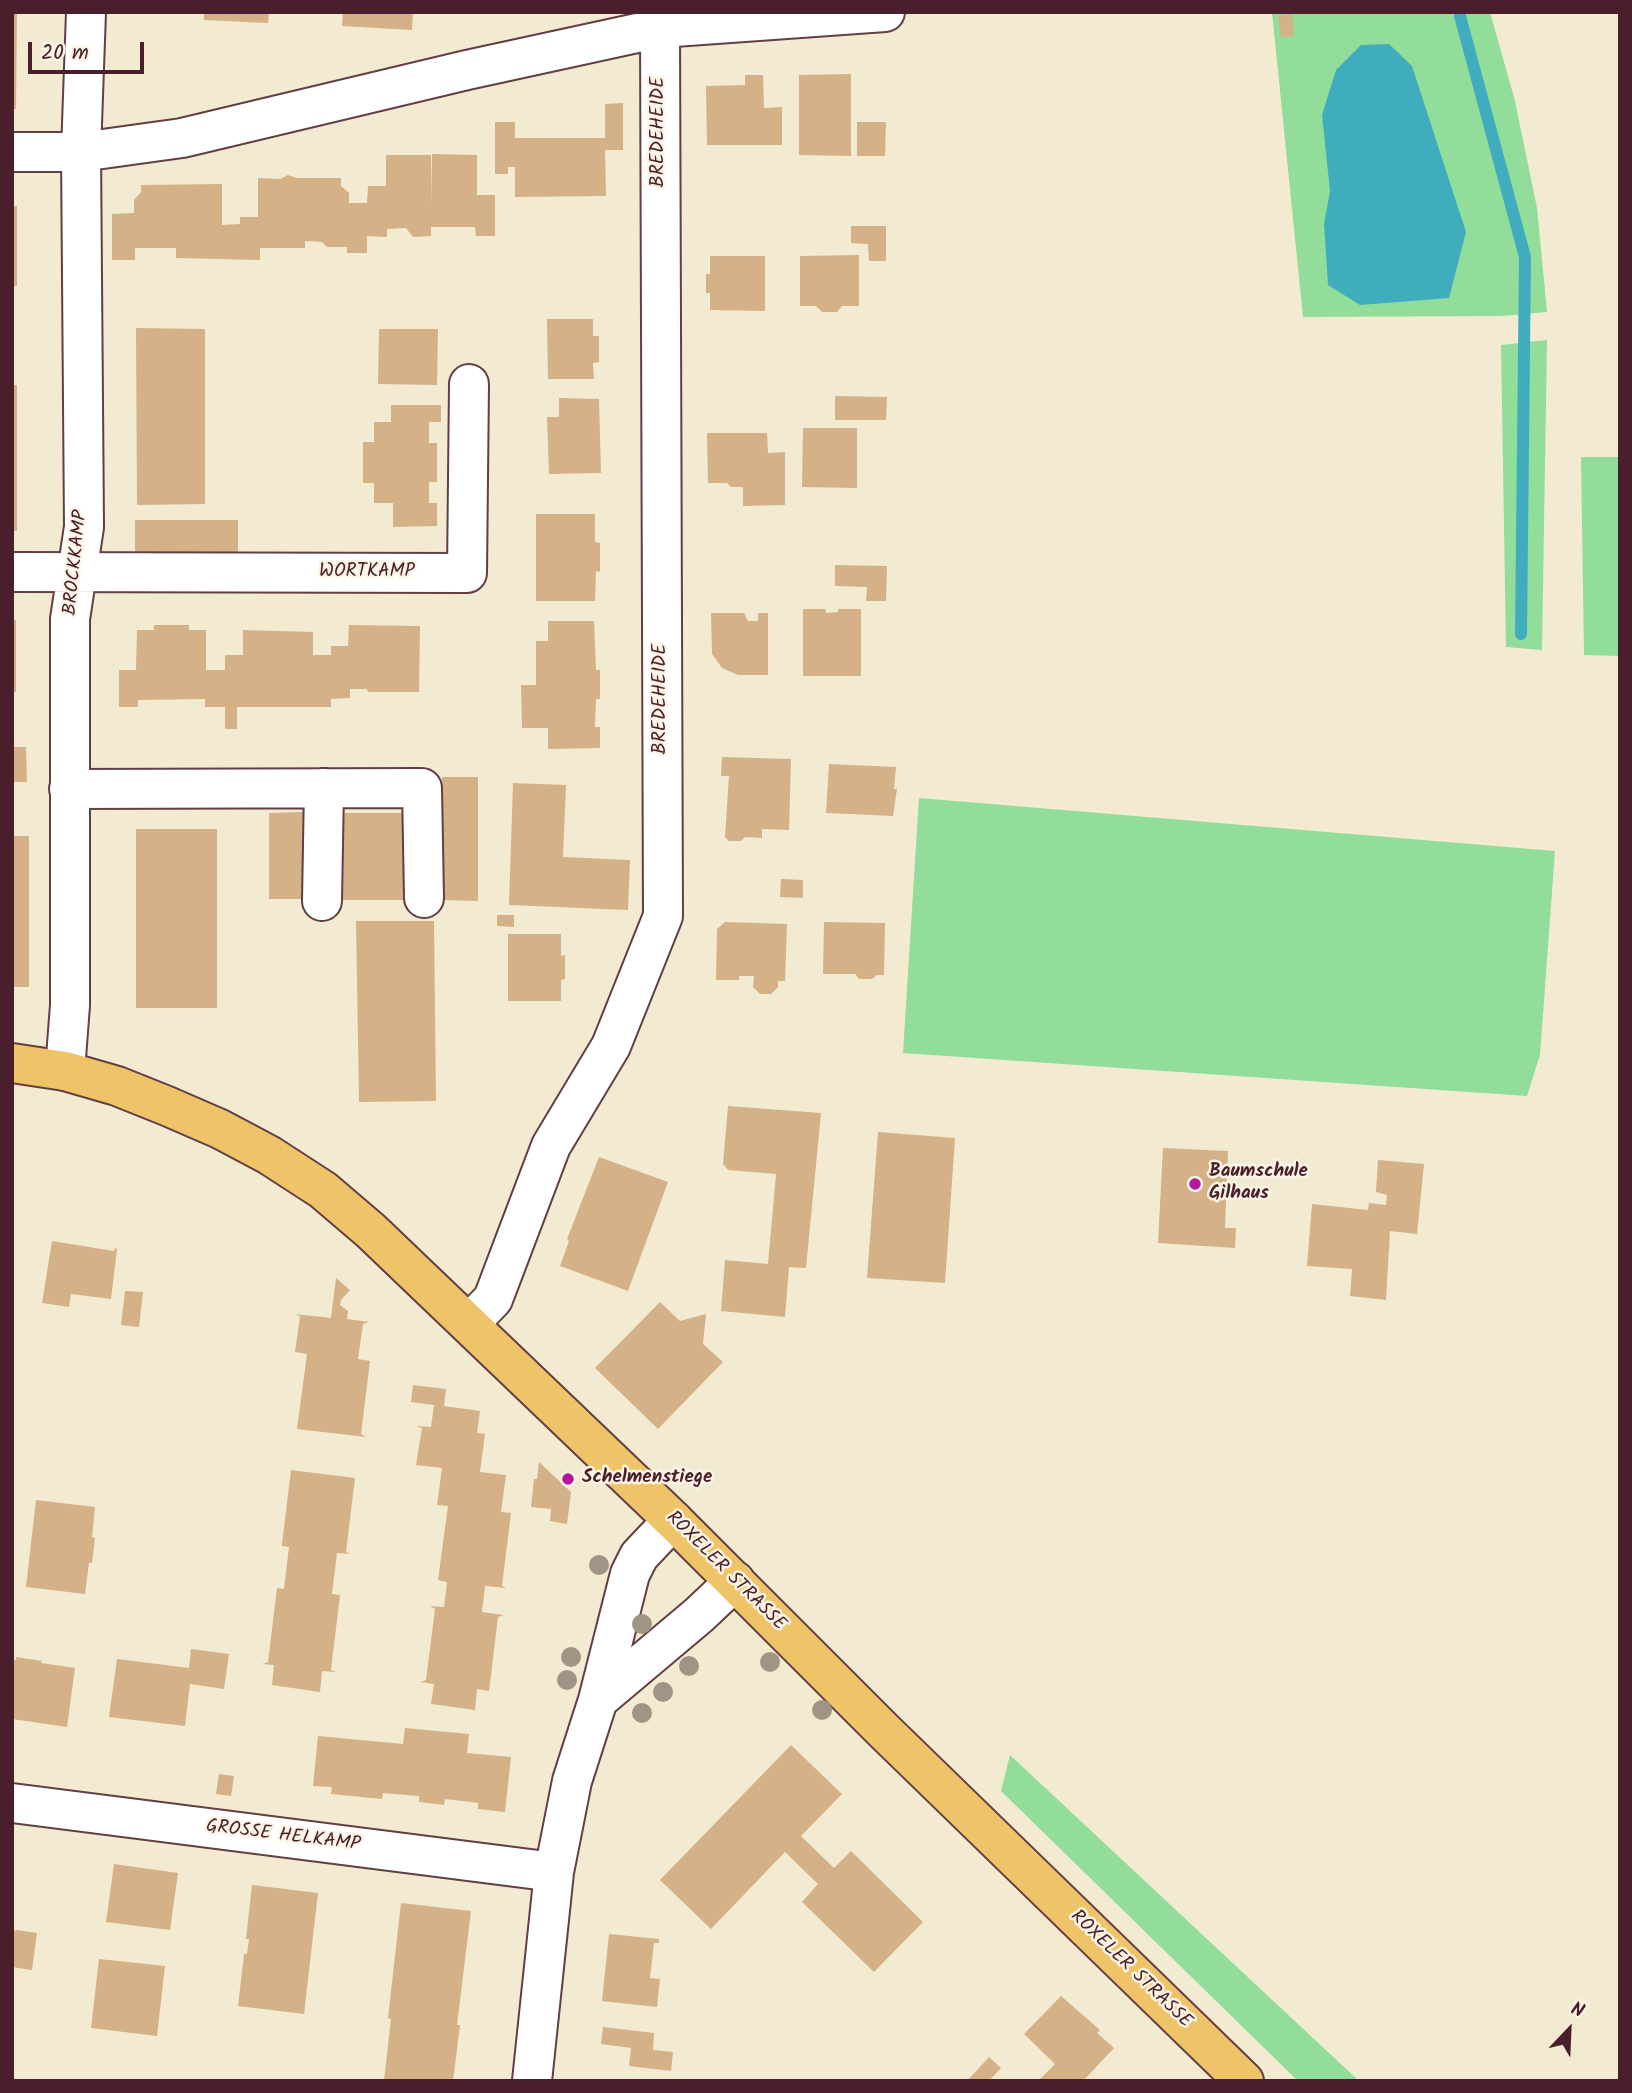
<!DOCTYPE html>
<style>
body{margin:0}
#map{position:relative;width:1632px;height:2093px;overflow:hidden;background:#f2ebd1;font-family:Kalam,sans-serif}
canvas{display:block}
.frame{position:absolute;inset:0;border:14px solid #4a1f2b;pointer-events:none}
.north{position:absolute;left:1534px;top:1995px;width:70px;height:70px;-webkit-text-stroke:5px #fcf5e5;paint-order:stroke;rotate:23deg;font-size:19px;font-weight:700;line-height:28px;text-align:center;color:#4a1f2b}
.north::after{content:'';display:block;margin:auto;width:24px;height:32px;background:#4a1f2b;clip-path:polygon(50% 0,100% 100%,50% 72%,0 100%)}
.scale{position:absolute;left:28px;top:42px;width:116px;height:32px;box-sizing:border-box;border:4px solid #4a1f2b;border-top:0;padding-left:9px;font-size:21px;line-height:24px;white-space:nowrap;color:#4a1f2b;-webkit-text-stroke:5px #fcf5e5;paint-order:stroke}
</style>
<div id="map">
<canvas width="1632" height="2093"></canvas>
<div class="frame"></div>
<div class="north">N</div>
<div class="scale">20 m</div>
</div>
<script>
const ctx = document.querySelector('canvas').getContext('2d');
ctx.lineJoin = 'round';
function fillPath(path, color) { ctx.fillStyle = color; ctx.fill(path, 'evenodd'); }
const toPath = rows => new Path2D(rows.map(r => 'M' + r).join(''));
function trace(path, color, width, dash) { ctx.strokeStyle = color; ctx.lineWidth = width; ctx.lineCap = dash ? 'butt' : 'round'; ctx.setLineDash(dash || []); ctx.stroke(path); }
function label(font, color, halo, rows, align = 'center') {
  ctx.font = font + ' Kalam,sans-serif'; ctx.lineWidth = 5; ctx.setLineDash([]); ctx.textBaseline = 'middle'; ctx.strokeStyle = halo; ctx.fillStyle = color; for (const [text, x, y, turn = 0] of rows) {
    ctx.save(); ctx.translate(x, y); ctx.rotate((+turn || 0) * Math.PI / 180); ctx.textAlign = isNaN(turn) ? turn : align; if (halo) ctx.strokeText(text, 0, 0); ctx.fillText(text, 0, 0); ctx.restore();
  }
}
const green = toPath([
 [1272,12,1490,12,1515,101,1537,208,1547,312,1502,316,1303,317],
 [1547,340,1542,650,1506,647,1501,345],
 [1581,457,1620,457,1620,656,1584,655],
 [919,798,1555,851,1540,1055,1527,1096,903,1053],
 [1010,1755,1359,2081,1298,2081,1001,1791]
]);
const water = toPath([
 [1389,44,1412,66,1466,232,1449,298,1360,305,1328,285,1324,224,1330,191,1322,115,1336,70,1361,45]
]);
const stream = toPath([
 [1460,16,1525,257,1521,634]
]);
const building = toPath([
 [12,12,17,12,16,109,12,109],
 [204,12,269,12,268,23,204,20],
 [343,12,413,12,412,30,342,26],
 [1292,14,1294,36,1281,37,1278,16],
 [851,74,851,156,799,155,799,75],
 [745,75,763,75,764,108,782,107,782,145,707,145,706,86,745,85],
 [623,103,623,150,605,150,606,196,515,197,515,167,508,167,508,174,495,174,495,122,515,122,515,138,605,138,605,104],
 [857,122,886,122,885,156,857,156],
 [432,154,477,155,477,195,495,195,495,236,476,236,475,227,431,227,431,236,413,237,406,228,387,229,387,237,367,236,367,253,347,253,347,247,327,247,322,242,305,241,305,248,260,248,260,260,176,258,176,248,135,248,135,260,112,260,112,214,134,213,134,200,141,192,141,185,222,184,222,225,240,224,240,217,258,217,258,178,280,179,288,175,297,178,341,178,341,186,349,193,349,203,367,203,368,186,386,186,386,155,431,155,432,205],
 [12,206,17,206,17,286,12,286],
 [851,226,886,226,886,261,869,261,868,244,851,243],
 [859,255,859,306,842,306,837,312,822,312,816,306,800,306,800,256],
 [710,256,765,256,765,311,710,310,710,293,706,293,706,274,710,274],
 [547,319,593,319,593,336,599,336,599,362,593,363,594,379,548,379],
 [136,328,205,329,205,504,137,505],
 [379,329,438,329,437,385,378,384],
 [12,385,17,385,17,531,12,531],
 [835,396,887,397,886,420,835,420],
 [559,398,599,399,601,473,549,474,547,417,559,417],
 [391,405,441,405,441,422,429,422,429,443,437,443,437,482,429,482,429,503,437,503,437,526,393,527,393,503,374,503,374,483,363,483,363,442,374,442,374,422,391,422],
 [803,428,857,428,857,488,802,487],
 [707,433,767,433,768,453,785,452,785,505,743,506,743,487,731,487,727,483,708,483],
 [536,514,595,514,595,542,600,543,600,572,596,571,595,601,536,601],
 [135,520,238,520,238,555,135,554],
 [835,565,887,566,886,601,866,601,867,587,835,586],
 [803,609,825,609,826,613,838,612,838,609,861,609,861,676,803,676],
 [711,613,744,613,748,621,758,621,758,613,768,613,768,675,738,675,722,668,712,654],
 [12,620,16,620,16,692,12,692],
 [548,621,594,621,596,670,600,670,600,699,596,699,595,727,600,727,600,748,548,749,548,728,522,728,521,685,536,685,536,641,548,641],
 [154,625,189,625,189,630,206,630,206,670,225,670,225,655,243,655,243,630,313,632,313,655,331,655,331,646,348,646,349,625,420,626,419,692,369,692,366,689,350,689,350,698,331,699,331,707,237,707,237,729,225,729,225,707,205,707,205,699,138,700,138,707,119,707,119,670,136,670,137,630,154,630],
 [12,747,26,747,27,782,12,782],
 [722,757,791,759,789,830,762,829,762,838,745,837,741,841,729,841,725,837,729,776,721,776],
 [829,764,896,767,894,789,897,789,893,816,826,813],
 [442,777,478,777,478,901,442,900],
 [513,783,566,785,563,857,630,860,628,910,509,905],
 [303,812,303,899,269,899,269,813],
 [338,813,408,813,407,900,338,900],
 [136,829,217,829,217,1008,136,1008],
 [12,836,29,836,29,987,12,987],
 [781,879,803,880,803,898,780,897],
 [497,915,514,915,514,927,497,926],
 [356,921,434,921,436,1101,359,1102],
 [725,922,787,924,785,981,778,981,778,987,771,994,760,994,753,987,754,976,739,976,739,980,716,980,717,929],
 [824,922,885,923,884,975,877,975,872,979,859,979,855,974,823,974],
 [508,934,561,934,561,956,565,955,565,979,561,980,561,1001,508,1001],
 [728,1106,821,1113,806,1268,789,1267,785,1317,721,1311,725,1260,768,1264,776,1174,728,1170,723,1164],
 [878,1132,955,1138,945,1283,867,1278],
 [1163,1148,1228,1151,1225,1228,1236,1228,1235,1248,1158,1243],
 [599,1157,668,1182,628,1291,560,1266,569,1241,567,1239],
 [1378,1160,1424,1164,1417,1234,1390,1231,1386,1300,1350,1296,1352,1269,1307,1266,1312,1204,1368,1210,1369,1203,1386,1205,1387,1195,1376,1192],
 [52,1241,114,1251,115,1248,117,1249,111,1299,71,1294,69,1307,42,1303],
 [336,1278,350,1290,341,1300,340,1305,348,1311,347,1319,369,1322,363,1324,358,1359,370,1361,361,1434,366,1437,297,1429,307,1354,295,1352,300,1316,295,1314,331,1318],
 [125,1291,143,1292,139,1327,121,1325],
 [660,1302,680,1321,706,1314,703,1344,723,1362,658,1429,595,1368],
 [413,1385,446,1389,444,1406,480,1411,477,1433,485,1434,480,1472,506,1475,501,1512,511,1513,502,1586,507,1588,485,1586,482,1612,504,1615,498,1617,489,1691,477,1689,475,1710,431,1704,434,1684,421,1682,426,1680,435,1609,430,1606,444,1607,447,1582,438,1580,448,1506,437,1505,442,1468,416,1465,422,1428,416,1426,431,1427,434,1405,411,1402],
 [539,1462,571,1492,567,1524,550,1521,551,1509,531,1507,534,1479,537,1479],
 [291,1470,355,1478,346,1552,351,1554,337,1553,332,1594,340,1595,331,1670,336,1672,322,1671,320,1692,272,1685,274,1665,262,1664,268,1662,277,1588,284,1589,289,1547,282,1546,282,1544],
 [36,1500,95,1507,92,1537,95,1538,92,1563,89,1563,85,1594,26,1587],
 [191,1649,229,1654,224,1689,190,1684,185,1726,109,1717,117,1659,189,1668],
 [16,1657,42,1661,41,1663,75,1668,67,1727,12,1719,12,1660,16,1660],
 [405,1728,469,1734,467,1753,511,1757,505,1812,478,1809,478,1803,445,1799,444,1805,419,1802,419,1796,383,1793,382,1799,331,1794,332,1787,313,1786,318,1736,403,1744],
 [791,1745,842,1794,801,1836,834,1868,851,1851,923,1922,874,1972,802,1902,818,1884,785,1852,711,1929,660,1880],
 [219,1774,234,1776,231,1796,216,1794],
 [114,1864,178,1873,170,1930,106,1922],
 [252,1885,318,1893,304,2014,238,2006,244,1954,247,1954,249,1939,246,1939],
 [401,1903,471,1911,457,2025,460,2025,453,2081,384,2081,391,2019,388,2018],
 [17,1930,37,1933,32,1970,12,1967,12,1931],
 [609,1934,659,1939,659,1943,654,1943,650,1978,660,1979,657,2007,602,2001],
 [99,1959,165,1966,157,2036,91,2028],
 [1061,1996,1100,2030,1097,2033,1114,2048,1083,2081,1038,2081,1055,2064,1024,2034],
 [603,2027,654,2033,653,2050,673,2052,671,2071,629,2066,631,2048,601,2044],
 [989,2057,1001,2068,989,2081,967,2081]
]);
const minor = toPath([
 [12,152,81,152,182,138,467,70,660,28,885,12],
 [12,572,467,573,469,384],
 [69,789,422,788,424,898],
 [322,901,324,788],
 [65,1071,70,1005,70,619,84,527,81,152,86,12],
 [469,1324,493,1299,551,1146,611,1046,663,916,660,28],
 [598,1700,699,1615,735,1581],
 [12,1803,554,1872],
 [532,2081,554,1872,572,1781,598,1700,630,1574,639,1556,673,1520]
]);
const major = toPath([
 [12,1063,65,1071,117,1086,167,1106,220,1129,269,1155,323,1190,371,1231,673,1520,883,1730,1244,2081]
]);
const trees = [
 [599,1565],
 [642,1624],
 [571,1657],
 [770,1662],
 [689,1666],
 [567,1680],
 [663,1692],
 [822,1710],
 [642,1713]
];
const markers = [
 [1195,1184,7,"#b5179e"],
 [568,1479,7,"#b5179e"]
];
const streetNames = [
 ["BREDEHEIDE",660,132,-90],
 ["BROCKKAMP",77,563,-84],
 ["WORTKAMP",367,573],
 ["BREDEHEIDE",662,699,-90],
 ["ROXELER STRASSE",725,1572,45],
 ["GROSSE HELKAMP",283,1837,7],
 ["ROXELER STRASSE",1130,1970,44]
];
const poiNames = [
 ["Baumschule",1209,1173],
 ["Gilhaus",1209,1195],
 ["Schelmenstiege",582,1479]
];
fillPath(green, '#92dd9a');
fillPath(water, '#40adbe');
trace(stream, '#40adbe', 12);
fillPath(building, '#d4b186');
trace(minor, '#633e44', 42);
trace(major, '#633e44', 42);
trace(minor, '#fff', 38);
trace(major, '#efc469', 38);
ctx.fillStyle = '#a09585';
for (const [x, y] of trees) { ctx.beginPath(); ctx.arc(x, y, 10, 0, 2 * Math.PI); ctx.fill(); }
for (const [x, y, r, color] of markers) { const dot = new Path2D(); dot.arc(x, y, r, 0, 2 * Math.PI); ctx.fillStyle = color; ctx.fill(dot); trace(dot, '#fcf5e5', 2.5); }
label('19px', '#4a1f2b', '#fcf5e5', streetNames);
label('bold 19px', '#4a1f2b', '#fcf5e5', poiNames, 'left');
</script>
